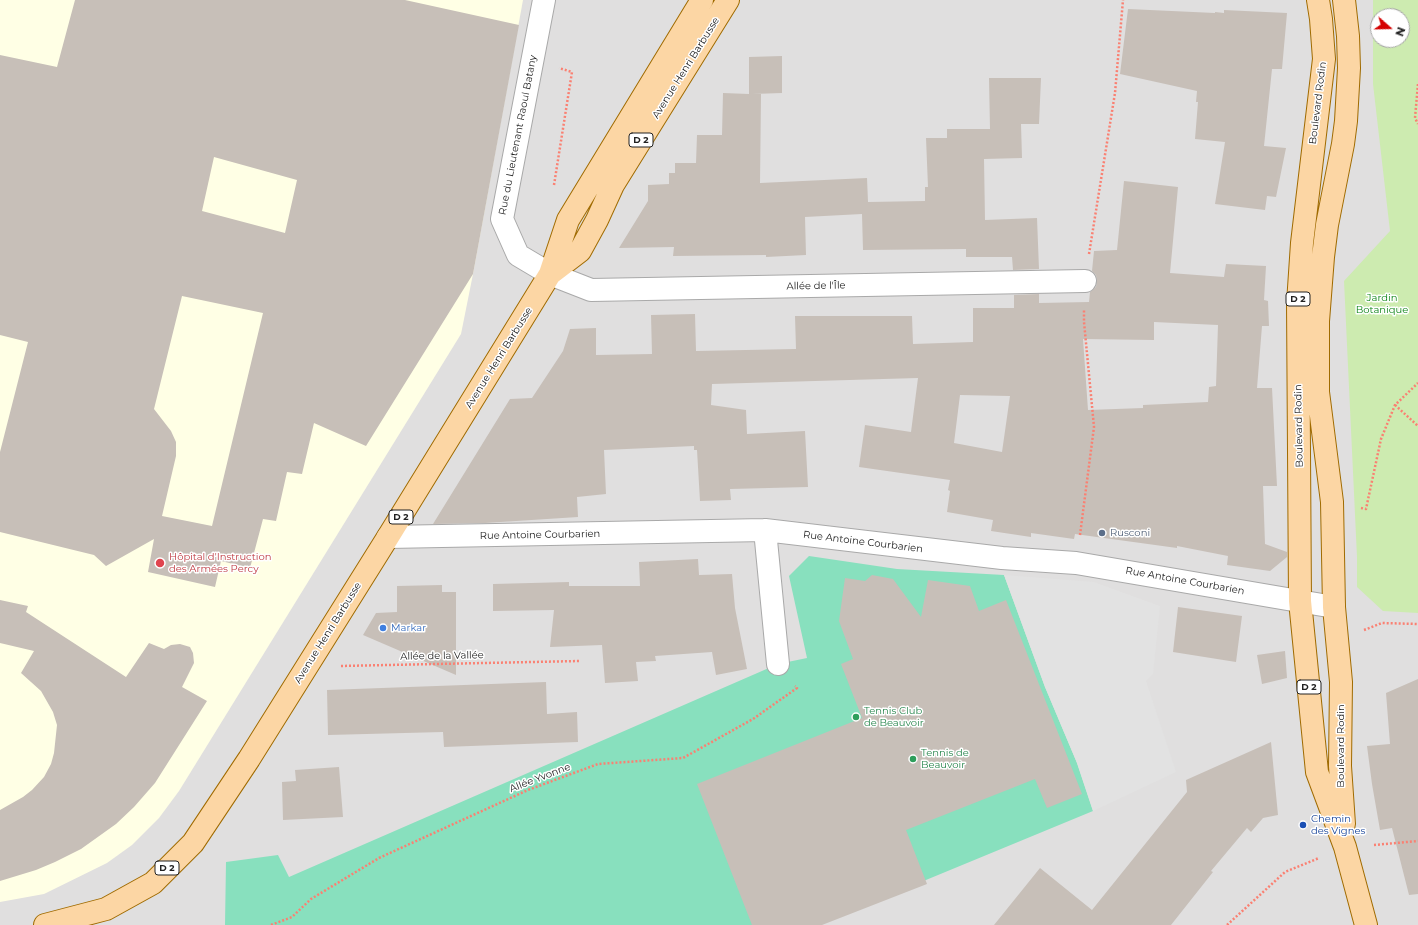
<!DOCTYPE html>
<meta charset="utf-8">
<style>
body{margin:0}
#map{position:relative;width:1418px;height:925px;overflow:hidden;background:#f2efe9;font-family:Montserrat,sans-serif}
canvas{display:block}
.north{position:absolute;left:1370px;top:8px;width:40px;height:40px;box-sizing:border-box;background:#fff;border:1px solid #a7a7a7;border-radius:50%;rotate:110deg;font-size:11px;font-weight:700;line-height:16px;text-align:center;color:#222}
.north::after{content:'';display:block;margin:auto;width:14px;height:18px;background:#d40000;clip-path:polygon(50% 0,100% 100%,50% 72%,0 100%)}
</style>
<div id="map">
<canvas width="1418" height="925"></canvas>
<div class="north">N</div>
</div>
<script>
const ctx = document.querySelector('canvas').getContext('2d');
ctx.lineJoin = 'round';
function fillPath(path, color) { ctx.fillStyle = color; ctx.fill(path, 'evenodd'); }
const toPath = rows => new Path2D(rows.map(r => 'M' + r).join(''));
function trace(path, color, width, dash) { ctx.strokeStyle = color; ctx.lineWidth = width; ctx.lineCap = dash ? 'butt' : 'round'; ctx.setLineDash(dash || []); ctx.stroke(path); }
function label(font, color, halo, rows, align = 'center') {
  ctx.font = font + ' Montserrat,sans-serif'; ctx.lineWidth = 3; ctx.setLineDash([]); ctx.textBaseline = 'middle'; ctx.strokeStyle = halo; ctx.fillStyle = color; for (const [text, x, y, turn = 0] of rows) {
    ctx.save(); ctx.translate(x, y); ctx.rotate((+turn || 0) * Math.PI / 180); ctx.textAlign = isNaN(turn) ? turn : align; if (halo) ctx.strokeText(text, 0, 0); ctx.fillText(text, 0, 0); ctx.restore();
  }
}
const residential = toPath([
 [0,0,1418,0,1418,925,0,925],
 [1378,16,1402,16,1402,40,1378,40]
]);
const education = toPath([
 [0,0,523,0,473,274,461,334,179,791,159,818,132,845,107,863,44,894,0,902]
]);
const grass = toPath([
 [1373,0,1418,0,1418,613,1383,611,1357,587,1357,557,1344,281,1390,231,1373,84],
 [1378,16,1402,16,1402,40,1378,40]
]);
const pitch = toPath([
 [809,556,897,569,1004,575,1045,687,1077,763,1093,811,817,925,225,925,226,862,278,855,289,877,778,664,807,658,789,576]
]);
const parking = toPath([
 [1004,575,1094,582,1160,606,1153,674,1146,681,1176,772,1093,811,1077,763,1045,687]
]);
const building = toPath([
 [75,0,405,0,519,25,473,274,366,446,314,423,302,474,287,472,276,521,263,519,250,568,221,561,215,587,148,572,154,539,106,566,94,555,0,532,0,452,28,342,0,335,0,55,57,67],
 [214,157,297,180,285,233,202,211],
 [182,296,263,313,212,526,162,516,176,456,176,442,171,431,154,409],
 [1128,9,1215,13,1215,12,1224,13,1224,10,1287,13,1282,69,1272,69,1264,146,1286,148,1276,197,1267,196,1265,210,1215,204,1225,142,1195,139,1198,102,1196,102,1197,91,1120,74],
 [782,56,782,93,753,94,761,94,760,183,867,178,868,202,925,201,925,187,928,187,926,138,947,138,947,129,990,129,989,78,1041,78,1039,124,1021,124,1022,158,984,159,985,220,1037,218,1039,269,1013,270,1012,257,966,257,966,249,863,250,862,214,805,217,806,255,766,257,766,255,673,256,674,247,619,248,648,201,648,185,669,184,669,173,675,173,675,163,696,163,697,135,722,135,723,93,749,94,749,57],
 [1124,181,1178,187,1170,273,1224,277,1226,264,1266,266,1264,300,1268,301,1269,326,1262,326,1257,388,1272,388,1277,486,1263,486,1265,544,1287,552,1287,557,1270,571,1227,565,1228,556,1177,546,1177,548,1075,534,1074,539,1031,533,1031,537,991,531,993,520,947,512,950,491,948,490,950,480,859,467,865,425,911,432,918,378,712,384,711,405,746,410,747,434,805,431,808,487,730,489,731,500,700,501,697,450,694,450,694,446,604,450,606,494,577,497,578,517,485,523,433,524,510,399,532,398,563,351,570,329,596,328,596,355,652,354,651,315,695,314,696,351,796,349,795,316,912,316,913,344,973,342,973,308,1014,308,1014,295,1039,294,1039,303,1089,302,1090,292,1096,287,1097,281,1096,275,1092,271,1094,251,1117,250],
 [1154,322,1218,325,1216,386,1209,387,1208,402,1143,405,1143,408,1088,410,1083,339,1154,340],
 [960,395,1010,396,1002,452,954,443],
 [698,559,699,575,732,574,735,608,747,669,716,675,712,652,655,656,656,661,636,662,638,681,605,683,602,645,550,647,554,610,493,611,493,584,569,582,569,586,640,586,639,562],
 [872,575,893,579,921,617,928,580,970,586,979,611,1006,600,1082,794,1047,808,1035,779,906,830,927,884,822,925,752,925,697,784,862,718,841,664,853,659,839,621,845,578,865,581],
 [442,585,442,592,456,592,456,675,363,635,376,613,397,612,397,586],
 [0,600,28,606,26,612,126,677,149,643,164,649,171,645,180,644,190,647,193,653,194,663,182,687,207,701,155,783,134,807,116,824,81,849,55,862,36,870,0,881,0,810,23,797,32,790,44,777,51,764,54,753,57,725,53,712,41,691,21,673,34,651,0,643],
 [1178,607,1242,616,1236,662,1173,652],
 [1285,651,1287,678,1262,684,1257,655],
 [1418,679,1418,894,1409,895,1392,828,1380,830,1372,784,1367,746,1390,744,1386,693],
 [546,682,547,714,577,712,578,742,444,747,443,732,328,735,327,690],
 [1271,742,1278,815,1263,818,1251,832,1247,828,1211,871,1213,872,1171,925,994,925,1040,868,1092,910,1187,792,1186,780],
 [339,767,343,817,283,820,282,782,296,781,295,770]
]);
const path = toPath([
 [1418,84,1415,118,1418,124],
 [554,185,572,72,559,68],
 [1089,254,1115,93,1123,0],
 [1395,405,1418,426],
 [1361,508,1366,509,1381,439,1395,405,1418,383],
 [1080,535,1094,427,1084,322,1084,309],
 [1364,630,1382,623,1418,624],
 [341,666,579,661],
 [1374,845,1418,841],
 [271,925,292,917,311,899,379,858,528,790,598,764,683,758,753,719,797,688,795,686],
 [1227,925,1285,872,1319,858]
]);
const minor = toPath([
 [544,0,502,219,518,255,550,274,591,290,1085,281],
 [765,530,778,664],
 [388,537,765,530,1002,558,1076,563,1334,607]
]);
const primary = toPath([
 [1318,0,1321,19,1324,59,1302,243,1298,303,1300,601,1317,772,1345,847,1366,925],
 [550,274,580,251,597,220,613,185,728,0],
 [1344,824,1340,766,1341,682,1334,607,1332,502,1318,392,1318,321,1323,257,1327,225,1343,144,1346,121,1349,68,1348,36,1344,0],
 [45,925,106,909,153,883,193,843,249,759,388,537,550,274,568,220,702,0]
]);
const markers = [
 [1102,533,4,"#5c6f8a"],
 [160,563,5,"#e0444e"],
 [383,628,4,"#3f7fe0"],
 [856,717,4,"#2e9e5b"],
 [913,759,4,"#2e9e5b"],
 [1303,825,4,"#1a4fb4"]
];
const shields = [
 [641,140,24],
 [1298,299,24],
 [401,517,24],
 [1309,687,24],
 [167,868,24]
];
const shieldNames = [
 ["D 2",641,140],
 ["D 2",1298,299],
 ["D 2",401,517],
 ["D 2",1309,687],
 ["D 2",167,868]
];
const streetNames = [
 ["Avenue Henri Barbusse",686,68,-58],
 ["Boulevard Rodin",1318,103,-83],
 ["Rue du Lieutenant Raoul Batany",518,135,-79],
 ["Allée de l'Île",816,286,-1],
 ["Avenue Henri Barbusse",499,358,-58],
 ["Boulevard Rodin",1299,426,-91],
 ["Rue Antoine Courbarien",540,535,-1],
 ["Rue Antoine Courbarien",863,542,7],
 ["Rue Antoine Courbarien",1185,581,10],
 ["Avenue Henri Barbusse",328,633,-58],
 ["Allée de la Vallée",442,656,-1],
 ["Boulevard Rodin",1341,746,-90],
 ["Allée Yvonne",540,778,-21]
];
const parkNames = [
 ["Jardin",1382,298],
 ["Botanique",1382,310]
];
const serviceNames = [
 ["Rusconi",1110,533]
];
const healthNames = [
 ["Hôpital d'Instruction",169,557],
 ["des Armées Percy",169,569]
];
const shopNames = [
 ["Markar",391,628]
];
const leisureNames = [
 ["Tennis Club",864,711],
 ["de Beauvoir",864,723],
 ["Tennis de",921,753],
 ["Beauvoir",921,765]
];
const transitNames = [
 ["Chemin",1311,819],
 ["des Vignes",1311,831]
];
fillPath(residential, '#e0dfdf');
fillPath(education, '#ffffe5');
fillPath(grass, '#cdebb0');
fillPath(pitch, '#88e0be');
fillPath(parking, '#e2e2e2');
fillPath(building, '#c7bfb8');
trace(minor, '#a9a9a9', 24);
trace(primary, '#a06b00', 24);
trace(path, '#fa8072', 2.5, [2, 2]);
trace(minor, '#fff', 22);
trace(primary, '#fcd6a4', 22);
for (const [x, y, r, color] of markers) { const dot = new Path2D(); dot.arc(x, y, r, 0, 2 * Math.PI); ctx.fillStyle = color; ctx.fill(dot); trace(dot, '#fff', 1.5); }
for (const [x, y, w] of shields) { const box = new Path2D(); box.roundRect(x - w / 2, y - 7, w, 14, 3); ctx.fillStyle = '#fff'; ctx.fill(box); trace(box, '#222', 1); }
label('bold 9px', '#222', null, shieldNames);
label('10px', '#222', '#fff', streetNames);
label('10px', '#0c8416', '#fff', parkNames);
label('10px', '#4e5e75', '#fff', serviceNames, 'left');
label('10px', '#be3a42', '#fff', healthNames, 'left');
label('10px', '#366cbe', '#fff', shopNames, 'left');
label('10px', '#27864d', '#fff', leisureNames, 'left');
label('10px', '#164399', '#fff', transitNames, 'left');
</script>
